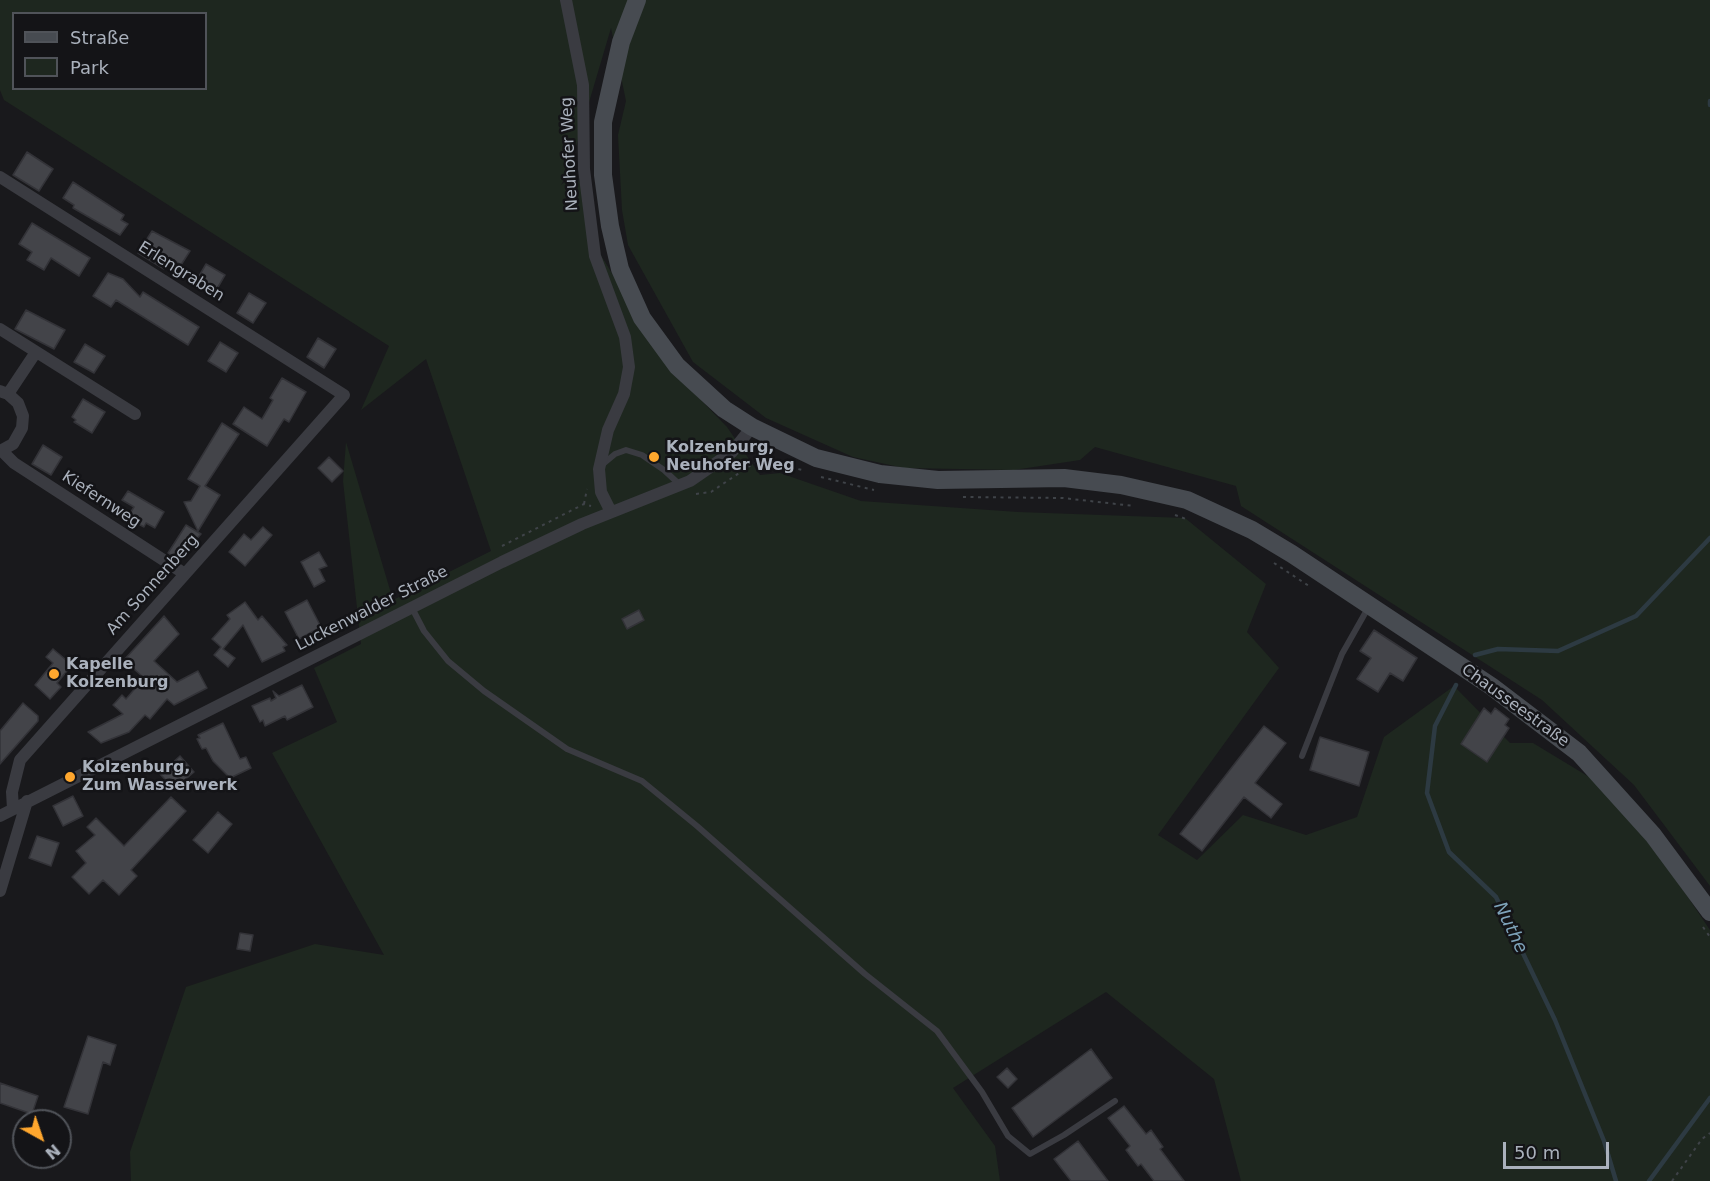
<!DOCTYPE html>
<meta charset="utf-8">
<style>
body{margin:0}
#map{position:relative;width:1710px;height:1181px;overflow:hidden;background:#19191c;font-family:"DejaVu Sans",sans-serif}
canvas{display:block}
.legend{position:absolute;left:12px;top:12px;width:195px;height:78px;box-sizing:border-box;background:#141417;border:2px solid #505359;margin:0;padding:8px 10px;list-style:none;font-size:18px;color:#aab1bc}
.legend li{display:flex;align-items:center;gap:12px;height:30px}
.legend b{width:30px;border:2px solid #505359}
.north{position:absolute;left:12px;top:1109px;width:60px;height:60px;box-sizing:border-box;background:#141417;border:2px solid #505359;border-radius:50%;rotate:140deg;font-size:16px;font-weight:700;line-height:24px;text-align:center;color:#aab1bc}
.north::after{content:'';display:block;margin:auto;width:21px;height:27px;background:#ffa72e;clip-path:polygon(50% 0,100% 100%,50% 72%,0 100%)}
.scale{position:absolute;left:1503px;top:1142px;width:106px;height:27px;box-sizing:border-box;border:3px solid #aab1bc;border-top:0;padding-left:8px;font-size:18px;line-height:21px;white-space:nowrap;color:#aab1bc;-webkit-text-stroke:4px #141417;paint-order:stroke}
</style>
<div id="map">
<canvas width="1710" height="1181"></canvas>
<ul class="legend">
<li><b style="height:8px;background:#474b51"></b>Straße</li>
<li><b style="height:16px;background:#1e271f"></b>Park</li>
</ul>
<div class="north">N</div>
<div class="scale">50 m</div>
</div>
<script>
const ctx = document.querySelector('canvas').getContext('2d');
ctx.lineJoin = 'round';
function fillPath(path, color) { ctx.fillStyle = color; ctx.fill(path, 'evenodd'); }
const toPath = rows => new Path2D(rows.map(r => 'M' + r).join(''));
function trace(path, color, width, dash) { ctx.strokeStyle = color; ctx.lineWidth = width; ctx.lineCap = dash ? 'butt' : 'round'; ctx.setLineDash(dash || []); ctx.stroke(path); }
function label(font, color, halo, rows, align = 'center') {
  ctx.font = font + ' "DejaVu Sans",sans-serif'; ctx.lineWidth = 5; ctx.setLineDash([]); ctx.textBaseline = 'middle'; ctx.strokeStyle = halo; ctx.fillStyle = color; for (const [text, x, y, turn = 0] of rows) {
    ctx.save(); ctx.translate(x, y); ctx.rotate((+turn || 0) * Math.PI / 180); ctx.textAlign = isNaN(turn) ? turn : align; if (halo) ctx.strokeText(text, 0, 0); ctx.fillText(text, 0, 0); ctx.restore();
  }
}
const green = toPath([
 [0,0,1710,0,1710,886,1634,785,1542,700,1241,506,1236,486,1095,447,1080,460,1014,470,904,468,853,457,766,418,693,362,628,245,622,210,618,135,626,101,611,28,569,170,561,185,574,174,587,193,589,236,671,369,727,427,760,475,780,473,861,501,1018,512,1185,518,1266,584,1247,632,1279,668,1158,835,1197,860,1243,815,1306,835,1357,817,1384,737,1454,686,1510,743,1533,743,1604,786,1671,872,1710,930,1710,1181,1241,1181,1214,1079,1106,992,953,1088,995,1146,1000,1181,131,1181,130,1152,186,987,315,944,384,955,272,753,337,722,314,668,361,644,343,481,346,442,393,600,491,551,426,359,361,410,389,346,4,100,0,90],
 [14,14,206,14,206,88,14,88]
]);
const stream = toPath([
 [1710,101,1710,105],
 [1475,655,1498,649,1558,651,1636,616,1710,538],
 [1456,685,1435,726,1427,793,1449,852,1496,897,1555,1020,1604,1141,1616,1181],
 [1649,1181,1710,1098]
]);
const building = toPath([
 [27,152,53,169,39,191,13,175,27,152],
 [73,182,124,215,121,220,128,224,120,235,73,208,74,205,63,198,73,182],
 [32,223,90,258,79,276,51,258,44,270,27,260,32,252,19,244,32,223],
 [152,231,190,251,181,265,171,258,164,269,138,253,152,231],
 [206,264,225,275,214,294,195,283,206,264],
 [108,273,123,279,140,297,143,292,199,327,188,345,116,300,111,307,93,296,108,273],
 [249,293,266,303,253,323,237,313,249,293],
 [26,310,65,330,54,349,15,329,26,310],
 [318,338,336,349,324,368,307,357,318,338],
 [220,342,238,353,226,372,208,361,220,342],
 [85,344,105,356,94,373,74,362,85,344],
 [282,378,306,392,289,422,284,419,267,446,233,424,244,407,262,419,273,400,270,398,282,378],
 [83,399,105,412,92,433,74,422,76,420,72,417,83,399],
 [222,423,239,434,205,486,220,495,198,531,184,502,191,501,200,486,188,479,222,423],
 [43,445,62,457,51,475,32,464,43,445],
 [329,457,343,471,332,482,318,468,329,457],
 [128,491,164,512,155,528,146,523,144,527,127,518,134,507,122,500,128,491],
 [186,525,201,534,178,560,168,553,186,525],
 [263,527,272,535,245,566,229,552,244,534,251,540,263,527],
 [319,552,327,566,319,569,325,581,314,587,301,562,319,552],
 [307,600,321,627,299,639,285,612,307,600],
 [245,602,258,620,262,616,287,645,283,647,285,651,262,662,243,625,223,649,235,658,228,667,214,655,221,647,212,639,230,619,227,615,245,602],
 [639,610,644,620,627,629,622,619,639,610],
 [164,616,179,634,154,661,177,682,198,671,207,688,174,705,167,699,150,719,145,715,129,732,101,743,88,732,123,714,113,705,122,695,126,699,144,678,124,660,164,616],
 [1374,630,1417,658,1403,681,1390,673,1378,692,1357,679,1371,658,1360,651,1374,630],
 [53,649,72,665,57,683,61,687,50,699,35,685,53,663,46,657,53,649],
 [302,685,313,707,287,720,285,716,265,726,263,720,260,722,252,706,270,698,271,701,276,698,273,691,279,696,302,685],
 [23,703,38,716,38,721,0,764,0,731,23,703],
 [1484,708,1491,714,1495,708,1509,719,1505,725,1509,728,1487,762,1461,744,1484,708],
 [223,723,240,759,246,757,251,768,230,778,213,761,206,748,202,749,197,739,200,738,198,735,223,723],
 [1264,726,1286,743,1255,783,1282,804,1271,818,1244,797,1202,851,1180,834,1264,726],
 [1320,737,1369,752,1359,786,1310,770,1320,737],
 [180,756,194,772,174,789,160,774,180,756],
 [73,796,83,816,63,826,53,806,73,796],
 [171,797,186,811,131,870,137,876,119,895,103,880,89,894,72,877,86,863,76,851,95,835,87,827,96,818,124,846,171,797],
 [218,812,232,824,208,853,193,840,218,812],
 [37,836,59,843,51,866,29,858,37,836],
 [240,933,253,935,250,951,237,949,240,933],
 [88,1036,116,1045,110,1065,103,1062,88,1114,64,1107,88,1036],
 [1091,1049,1112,1078,1033,1137,1012,1108,1091,1049],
 [1007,1068,1017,1079,1008,1088,997,1077,1007,1068],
 [0,1083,38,1096,32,1114,0,1103,0,1083],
 [1124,1106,1146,1134,1151,1130,1163,1147,1160,1149,1184,1181,1154,1181,1141,1164,1138,1166,1126,1150,1130,1146,1108,1118,1124,1106],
 [1078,1141,1108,1181,1071,1181,1054,1159,1078,1141]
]);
const path = toPath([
 [821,477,874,490],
 [696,494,711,492,754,463,764,461,802,470],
 [963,497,1063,498,1134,506],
 [584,504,587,489],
 [1175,515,1186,519],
 [502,546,584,504,591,506],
 [1274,563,1309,586],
 [1703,927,1710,937],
 [1672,1181,1702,1139,1710,1133]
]);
const lane = toPath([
 [603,464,615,454,626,450,642,455,664,470,679,484],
 [412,608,424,631,448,661,484,691,567,749,642,781,697,826,865,974,937,1031,982,1092,1008,1136,1030,1154,1064,1135,1115,1101],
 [1302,756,1342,654,1368,608]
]);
const street = toPath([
 [566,0,583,85,584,169,595,256,625,337,629,367,624,394,608,430,599,469,601,492,611,512],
 [0,177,344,395,20,760,12,792,13,809],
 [0,329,135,414],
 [0,391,8,394,18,403,23,416,22,428,13,444,0,451],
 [8,394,36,352],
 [2,451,14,463,185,574],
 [0,816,502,562,582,524,690,481,732,452,752,427],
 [0,891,27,801]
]);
const secondary = toPath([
 [637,0,621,42,603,122,603,175,610,226,620,269,642,318,677,366,724,409,752,427,816,458,880,474,938,480,1064,478,1121,485,1187,500,1252,530,1292,554,1491,686,1579,753,1653,835,1710,912]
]);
const markers = [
 [654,457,6,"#ffa72e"],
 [54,674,6,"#ffa72e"],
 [70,777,6,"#ffa72e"]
];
const streetNames = [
 ["Neuhofer Weg",570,154,-93],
 ["Erlengraben",181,272,32],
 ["Kiefernweg",101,500,33],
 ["Am Sonnenberg",153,585,-48],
 ["Luckenwalder Straße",372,609,-27],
 ["Chausseestraße",1515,706,36]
];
const poiNames = [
 ["Kolzenburg,",666,448],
 ["Neuhofer Weg",666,466],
 ["Kapelle",66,665],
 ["Kolzenburg",66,683],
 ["Kolzenburg,",82,768],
 ["Zum Wasserwerk",82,786]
];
const waterNames = [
 ["Nuthe",1510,928,64]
];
fillPath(green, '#1e271f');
trace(stream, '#2d3a42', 4.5);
fillPath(building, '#434449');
trace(building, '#333338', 1.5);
trace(path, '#3f4348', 2, [3, 4.5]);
trace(lane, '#3a3b41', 6);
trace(street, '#3a3b41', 12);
trace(secondary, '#474b51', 18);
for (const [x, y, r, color] of markers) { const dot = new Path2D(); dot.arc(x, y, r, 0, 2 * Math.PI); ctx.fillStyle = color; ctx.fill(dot); trace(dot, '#141417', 2); }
label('16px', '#aab1bc', '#141417', streetNames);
label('bold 16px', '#aab1bc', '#141417', poiNames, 'left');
label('italic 18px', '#7ea3ba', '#141417', waterNames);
</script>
